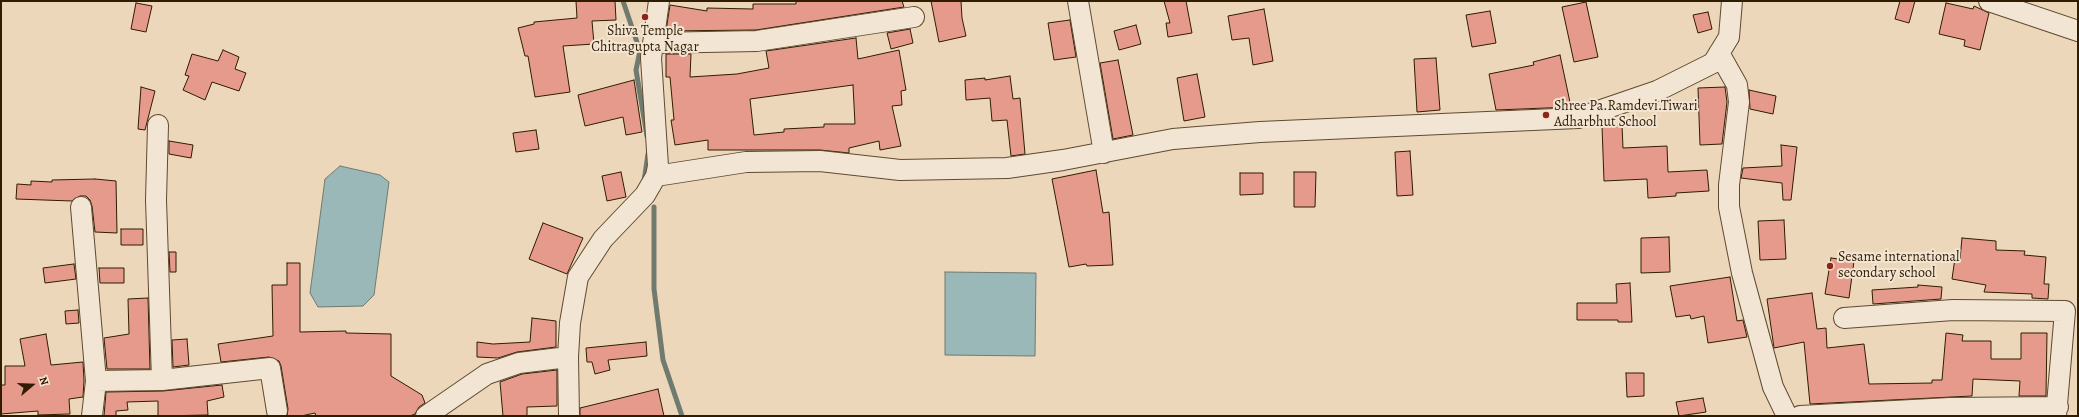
<!DOCTYPE html>
<style>
body{margin:0}
#map{position:relative;width:2079px;height:417px;overflow:hidden;background:#ecd7bb;font-family:Alegreya,serif}
canvas{display:block}
.frame{position:absolute;inset:0;border:2px solid #2f1c01;pointer-events:none}
.north{position:absolute;left:12px;top:365px;width:40px;height:40px;-webkit-text-stroke:3px #f3e5d3;paint-order:stroke;rotate:71deg;font-size:11px;font-weight:700;line-height:16px;text-align:center;color:#2f1c01}
.north::after{content:'';display:block;margin:auto;width:14px;height:18px;background:#2f1c01;clip-path:polygon(50% 0,100% 100%,50% 72%,0 100%)}
</style>
<div id="map">
<canvas width="2079" height="417"></canvas>
<div class="frame"></div>
<div class="north">N</div>
</div>
<script>
const ctx = document.querySelector('canvas').getContext('2d');
ctx.lineJoin = 'round';
function fillPath(path, color) { ctx.fillStyle = color; ctx.fill(path, 'evenodd'); }
const toPath = rows => new Path2D(rows.map(r => 'M' + r).join(''));
function trace(path, color, width, dash) { ctx.strokeStyle = color; ctx.lineWidth = width; ctx.lineCap = dash ? 'butt' : 'round'; ctx.setLineDash(dash || []); ctx.stroke(path); }
function label(font, color, halo, rows, align = 'center') {
  ctx.font = font + ' Alegreya,serif'; ctx.lineWidth = 4; ctx.setLineDash([]); ctx.textBaseline = 'middle'; ctx.strokeStyle = halo; ctx.fillStyle = color; for (const [text, x, y, turn = 0] of rows) {
    ctx.save(); ctx.translate(x, y); ctx.rotate((+turn || 0) * Math.PI / 180); ctx.textAlign = isNaN(turn) ? turn : align; if (halo) ctx.strokeText(text, 0, 0); ctx.fillText(text, 0, 0); ctx.restore();
  }
}
const water = toPath([
 [340,166,380,175,389,182,374,295,363,306,318,307,310,293,325,179,340,166],
 [945,272,1036,273,1035,356,945,355,945,272]
]);
const stream = toPath([
 [623,1,640,51,636,70,647,136],
 [644,181,648,154],
 [654,207,654,289,663,360,682,416]
]);
const building = toPath([
 [576,1,615,1,616,20,592,21,594,44,563,46,570,92,535,97,528,56,525,56,518,28,534,24,534,22,577,18,576,1],
 [796,1,902,1,904,7,756,30,666,31,670,5,707,11,707,8,753,9,753,4,796,4,796,1],
 [931,1,961,1,962,18,966,36,939,42,931,1],
 [1164,1,1186,1,1192,33,1168,37,1166,23,1170,23,1164,1],
 [1900,1,1915,1,1909,23,1895,19,1900,1],
 [1586,2,1598,57,1574,62,1562,7,1586,2],
 [136,3,152,6,146,32,131,29,136,3],
 [1946,3,1973,9,1974,6,1989,13,1980,50,1964,46,1965,40,1939,34,1946,3],
 [1264,9,1273,61,1253,65,1249,38,1232,40,1228,16,1264,9],
 [1490,11,1496,43,1472,47,1466,15,1490,11],
 [1708,12,1712,29,1698,33,1693,15,1708,12],
 [1070,20,1076,57,1054,60,1048,23,1070,20],
 [1136,25,1141,44,1119,50,1114,31,1136,25],
 [910,29,913,43,891,49,887,33,910,29],
 [856,38,858,59,899,50,906,90,901,91,902,105,892,106,901,146,880,150,879,141,849,148,849,153,820,150,708,150,708,140,675,145,671,120,674,120,670,77,666,77,666,54,691,54,690,77,737,74,769,68,766,51,856,38],
 [853,85,855,124,824,124,824,127,784,129,784,132,754,135,750,99,853,85],
 [223,50,239,57,235,69,246,73,239,91,212,82,205,100,183,90,189,76,185,75,192,54,218,61,223,50],
 [1560,55,1571,107,1496,110,1489,74,1534,65,1533,62,1560,55],
 [1436,58,1440,110,1417,112,1414,59,1436,58],
 [1118,60,1133,135,1113,139,1100,63,1118,60],
 [1197,74,1205,117,1184,121,1177,78,1197,74],
 [1010,76,1013,99,1020,98,1025,154,1011,156,1007,120,992,121,990,98,966,100,965,80,985,78,985,80,1010,76],
 [634,80,642,132,626,135,623,117,585,126,578,95,634,80],
 [141,87,155,91,145,130,138,129,141,87],
 [1725,87,1727,102,1722,144,1700,145,1698,88,1725,87],
 [1749,90,1776,96,1773,114,1750,109,1749,90],
 [1622,125,1623,148,1667,146,1668,172,1707,170,1709,191,1676,193,1676,196,1648,198,1647,179,1604,181,1602,126,1622,125],
 [536,130,539,149,516,152,513,133,536,130],
 [169,141,193,145,191,158,169,154,169,141],
 [1781,145,1797,147,1791,200,1783,200,1782,183,1741,178,1743,168,1782,166,1781,145],
 [1410,151,1413,195,1397,196,1395,152,1410,151],
 [1096,170,1103,213,1109,212,1113,265,1087,266,1086,264,1069,267,1052,179,1096,170],
 [621,172,626,197,607,201,602,176,621,172],
 [1294,172,1316,172,1315,207,1294,207,1294,172],
 [1240,173,1263,173,1263,194,1240,195,1240,173],
 [95,179,116,181,117,233,95,232,92,206,90,200,86,196,80,196,72,201,16,199,17,184,31,185,31,181,52,182,52,180,95,179],
 [1784,220,1786,259,1760,260,1758,221,1784,220],
 [543,223,583,238,567,274,529,259,543,223],
 [121,229,143,229,143,245,121,245,121,229],
 [1669,237,1670,272,1641,273,1641,238,1669,237],
 [1962,238,1996,241,1996,250,2025,251,2024,255,2046,257,2044,284,2049,284,2048,299,2032,298,2032,294,1984,292,1986,285,1952,279,1955,258,1960,259,1962,238],
 [169,252,176,252,176,272,170,272,169,252],
 [1831,258,1854,261,1849,298,1825,294,1831,258],
 [287,263,300,263,300,332,346,331,346,333,391,334,391,376,422,395,425,403,419,407,415,414,410,416,316,416,315,413,301,416,287,416,288,409,281,366,279,361,269,357,221,362,218,344,273,336,272,285,287,285,287,263],
 [74,264,76,279,45,283,43,268,74,264],
 [99,268,124,268,124,283,100,283,99,268],
 [1730,277,1737,321,1743,320,1747,337,1708,343,1704,316,1691,319,1690,315,1676,317,1670,286,1730,277],
 [1630,283,1632,322,1618,322,1618,320,1577,320,1577,303,1617,303,1616,284,1630,283],
 [1918,285,1942,287,1941,299,1873,304,1872,290,1918,287,1918,285],
 [1812,293,1817,329,1826,328,1827,348,1864,344,1869,384,1932,383,1932,380,1942,380,1946,333,1963,335,1962,341,1991,341,1991,359,2021,359,2021,333,2047,333,2046,396,2019,396,2020,381,1973,379,1972,396,1810,404,1804,342,1774,348,1767,299,1812,293],
 [148,298,150,369,107,369,104,338,129,334,128,299,148,298],
 [78,310,79,323,66,324,65,311,78,310],
 [532,318,556,321,556,347,517,352,498,358,477,357,477,342,493,344,530,342,532,318],
 [46,334,51,365,83,362,84,381,83,397,69,399,70,414,38,415,38,411,1,414,1,385,5,385,5,366,25,366,20,339,46,334],
 [187,339,189,365,173,367,172,340,187,339],
 [646,342,647,356,608,360,610,370,595,374,592,362,587,362,586,348,646,342],
 [557,370,557,406,527,407,527,416,503,416,500,382,522,374,557,370],
 [1626,373,1644,373,1644,396,1627,397,1626,373],
 [222,385,224,397,207,401,208,415,158,416,158,401,127,402,128,410,116,411,116,416,104,416,106,392,163,391,222,385],
 [658,389,664,416,580,416,580,408,658,389],
 [1703,398,1706,412,1679,416,1676,402,1703,398]
]);
const minor = toPath([
 [1078,1,1104,153],
 [1989,1,2078,31],
 [653,43,757,41,914,17],
 [1719,53,1737,85,1739,102,1729,185,1729,207,1742,273,1773,387,1787,416],
 [158,125,156,200,162,380],
 [656,176,746,162,820,161,900,170,1007,168,1063,160,1173,139,1260,132,1578,118,1657,91,1713,63,1729,37,1732,1],
 [81,207,96,381,92,416],
 [1844,318,1953,310,2065,311,2056,416],
 [96,381,162,380,270,368,277,411],
 [426,416,487,374,519,363,568,357],
 [569,416,568,357,570,323,578,277,603,239,645,195,656,176,658,166,651,58,659,1],
 [1800,416,1950,408,2058,407]
]);
const markers = [
 [645,17,4,"#8f2418"],
 [1546,115,4,"#8f2418"],
 [1830,266,4,"#8f2418"]
];
const poiNames = [
 ["Shiva Temple",645,32,"center"],
 ["Chitragupta Nagar",645,48,"center"],
 ["Shree Pa.Ramdevi.Tiwari",1554,107],
 ["Adharbhut School",1554,123],
 ["Sesame international",1838,258],
 ["secondary school",1838,274]
];
fillPath(water, '#9bb8b8');
trace(water, '#707a6f', 1);
trace(stream, '#707a6f', 5);
fillPath(building, '#e69a8c');
trace(building, '#2f1c01', 1);
trace(minor, '#5e4b30', 22);
trace(minor, '#f3e5d3', 20);
for (const [x, y, r, color] of markers) { const dot = new Path2D(); dot.arc(x, y, r, 0, 2 * Math.PI); ctx.fillStyle = color; ctx.fill(dot); trace(dot, '#f3e5d3', 1.5); }
label('14px', '#2f1c01', '#f3e5d3', poiNames, 'left');
</script>
